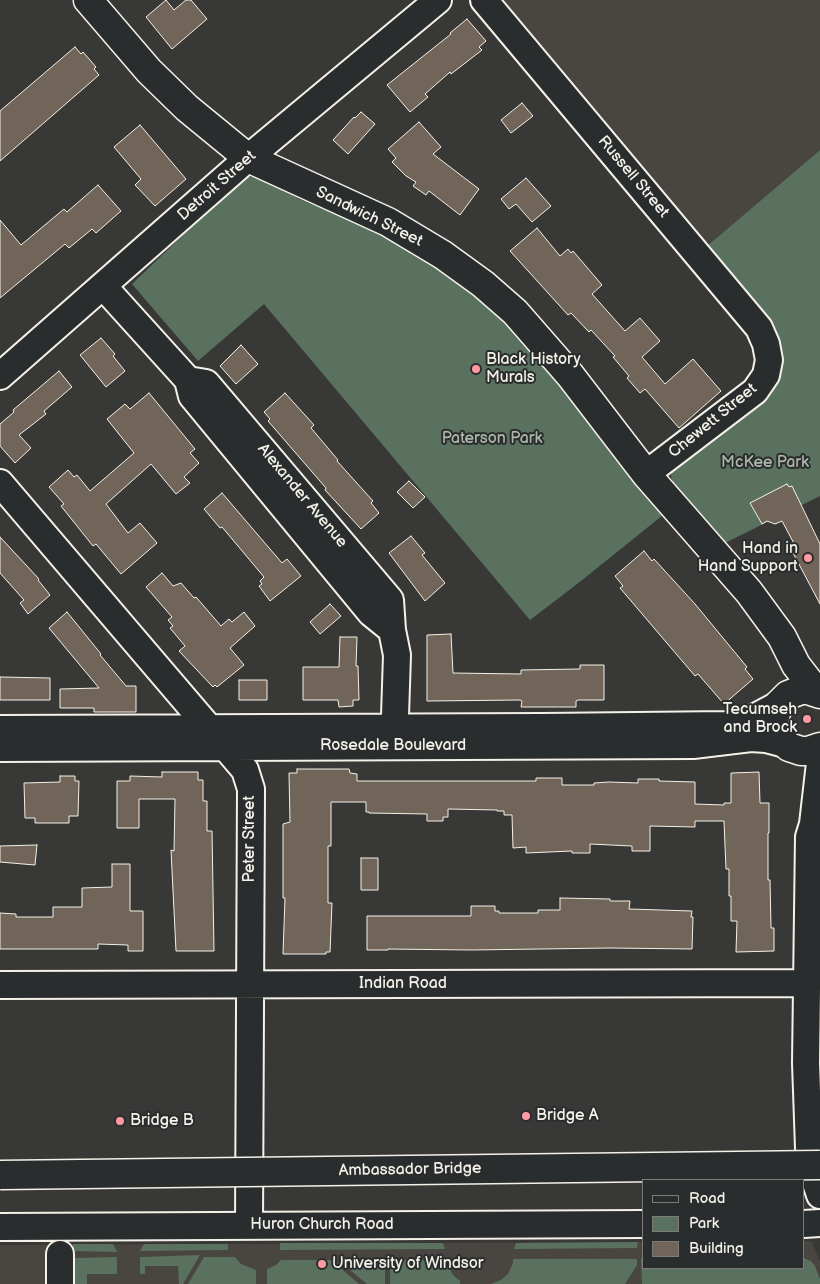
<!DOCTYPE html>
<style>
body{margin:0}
#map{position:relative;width:820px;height:1284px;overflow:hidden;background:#383836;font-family:"Balsamiq Sans",sans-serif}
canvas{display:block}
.legend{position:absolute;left:642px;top:1179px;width:162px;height:90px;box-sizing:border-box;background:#2a2d2e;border:1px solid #7b7b78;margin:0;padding:6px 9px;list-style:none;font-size:15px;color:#f4f1e8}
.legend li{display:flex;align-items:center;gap:10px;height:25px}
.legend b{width:25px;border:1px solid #7b7b78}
</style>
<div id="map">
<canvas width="820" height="1284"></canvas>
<ul class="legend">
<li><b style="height:6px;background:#2a2d2e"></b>Road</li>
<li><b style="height:14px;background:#59715e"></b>Park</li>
<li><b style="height:14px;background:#716458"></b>Building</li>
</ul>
</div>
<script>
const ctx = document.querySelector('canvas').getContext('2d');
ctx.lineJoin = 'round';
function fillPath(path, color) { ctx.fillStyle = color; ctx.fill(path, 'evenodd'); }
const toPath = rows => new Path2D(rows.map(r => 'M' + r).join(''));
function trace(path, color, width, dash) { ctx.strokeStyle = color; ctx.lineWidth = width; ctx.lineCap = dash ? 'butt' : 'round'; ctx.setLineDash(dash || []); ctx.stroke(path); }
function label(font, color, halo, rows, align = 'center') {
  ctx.font = font + ' "Balsamiq Sans",sans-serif'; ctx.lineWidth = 4; ctx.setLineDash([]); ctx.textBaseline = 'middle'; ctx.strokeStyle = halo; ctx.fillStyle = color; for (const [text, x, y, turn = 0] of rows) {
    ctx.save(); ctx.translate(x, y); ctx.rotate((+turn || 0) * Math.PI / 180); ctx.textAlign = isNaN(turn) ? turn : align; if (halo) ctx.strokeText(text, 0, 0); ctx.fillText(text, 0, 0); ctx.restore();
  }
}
const built = toPath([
 [497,0,820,0,820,150,706,247],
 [804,1241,811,1241,820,1261,820,1284,0,1284,0,1245,644,1242,644,1268,804,1268]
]);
const green = toPath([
 [820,150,820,496,723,544,674,485,671,477,672,467,778,370,783,353,774,331,706,247],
 [247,177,260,177,299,199,360,224,392,239,429,260,465,286,508,324,559,382,663,515,581,581,530,620,264,304,198,361,132,284,233,187],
 [638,1242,637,1248,514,1249,516,1243],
 [280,1243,443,1243,445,1249,280,1250],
 [73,1244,113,1244,117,1252,73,1251],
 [144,1244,228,1244,228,1250,140,1251],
 [200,1255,183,1284,179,1284,178,1266,145,1266,145,1274,140,1274,140,1257],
 [117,1257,117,1274,87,1274,87,1284,71,1284,74,1277,74,1258],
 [204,1257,235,1257,241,1264,256,1270,256,1284,188,1284],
 [804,1258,811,1261,815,1266,820,1279,820,1284,642,1284,641,1259,644,1259,644,1268,804,1268],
 [513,1259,637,1259,637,1265,625,1284,491,1284,501,1280,508,1274,513,1263],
 [281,1260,331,1260,359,1284,267,1284,267,1269,276,1265],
 [385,1260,385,1284,367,1284,339,1261],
 [390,1260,446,1260,449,1267,453,1275,460,1281,460,1284,390,1284]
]);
const building = toPath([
 [166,0,174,10,186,0,191,0,207,19,172,49,146,17,166,0],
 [467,19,486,41,479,47,482,50,451,74,450,72,425,94,428,97,410,112,387,85,451,34,450,33,467,19],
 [75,47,81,54,83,52,96,67,94,69,99,75,0,161,0,111,75,47],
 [522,103,533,116,511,133,501,120,522,103],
 [361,112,375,124,348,154,333,140,354,117,355,118,361,112],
 [419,122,441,147,433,154,479,189,460,215,429,191,426,195,413,186,416,182,406,176,392,162,396,158,388,149,419,122],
 [140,125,186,179,155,206,135,185,141,179,114,147,140,125],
 [526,178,551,206,532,222,516,204,509,209,501,199,526,178],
 [98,185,121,211,96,233,92,229,69,248,65,244,0,298,0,220,21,245,64,209,67,212,98,185],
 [537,228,560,256,568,249,571,253,573,251,602,285,592,294,625,331,640,318,660,341,642,357,665,384,693,359,721,391,679,428,645,389,640,393,627,378,629,376,613,357,615,356,591,330,589,332,571,313,568,315,510,251,537,228],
 [101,338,115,354,113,356,125,371,106,387,80,355,101,338],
 [241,345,258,364,236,384,220,366,241,345],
 [59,371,72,387,44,411,46,414,19,435,31,448,15,463,0,446,0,424,14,412,13,410,59,371],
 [149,393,195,449,190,453,199,463,184,477,190,483,176,494,151,464,106,504,128,533,140,523,157,543,121,574,96,544,93,546,61,506,64,504,49,487,68,470,74,477,77,475,90,491,134,453,107,419,125,404,130,409,149,393],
 [285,393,314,425,311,428,338,460,337,461,373,501,371,503,379,513,361,529,325,490,326,488,268,421,270,419,264,412,285,393],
 [409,481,425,497,413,508,397,492,409,481],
 [787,484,789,487,792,486,820,544,820,604,792,551,797,549,782,521,775,524,767,521,762,524,750,503,787,484],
 [222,493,282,563,287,559,301,576,270,601,259,586,262,584,260,581,264,577,222,527,220,528,204,509,222,493],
 [411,536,425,553,422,555,445,583,425,601,389,553,411,536],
 [0,537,39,579,38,580,50,595,28,614,20,603,24,600,0,573,0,537],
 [644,551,652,561,654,559,695,604,747,667,745,669,753,679,724,704,698,674,695,676,620,588,623,586,615,576,644,551],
 [162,573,173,586,181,583,194,598,196,597,221,626,229,619,232,622,244,612,255,626,230,648,244,665,217,687,215,685,213,687,179,651,185,646,170,628,173,626,168,620,172,617,146,587,162,573],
 [330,604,341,616,320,634,310,622,330,604],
 [67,612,101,654,100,655,126,686,136,686,136,712,94,712,94,708,60,708,60,689,99,688,49,628,67,612],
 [451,634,453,673,521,674,521,670,580,669,580,665,604,665,604,700,578,700,576,701,576,707,521,707,522,701,520,700,427,701,427,635,451,634],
 [340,637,357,637,356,666,358,666,359,700,353,700,353,706,339,707,338,700,303,700,303,667,339,667,340,637],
 [0,677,50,678,50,700,0,700,0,677],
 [239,680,267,680,267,700,239,700,239,680],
 [297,769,349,769,350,773,357,774,357,781,536,781,536,778,562,778,562,785,594,785,594,783,609,782,638,783,638,779,659,779,659,781,695,782,695,804,724,805,724,803,731,803,731,773,759,772,760,803,769,803,769,833,768,833,768,880,770,880,771,928,774,928,774,951,736,952,737,921,731,921,731,896,729,896,729,869,726,869,724,821,695,821,695,827,650,826,650,851,632,851,632,846,590,844,590,853,572,853,572,851,526,853,526,847,513,848,512,815,504,815,504,811,497,811,497,810,448,809,448,817,443,817,443,821,427,821,427,814,369,813,369,812,366,812,366,802,331,802,331,846,328,846,328,903,332,903,330,952,326,952,326,954,283,954,285,898,283,898,283,824,290,822,289,773,297,773,297,769],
 [162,772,198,772,198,780,203,780,203,801,207,801,207,831,212,831,214,951,176,951,171,850,174,851,175,799,139,799,139,828,117,828,117,781,130,781,130,776,162,777,162,772],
 [60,776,75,776,75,781,79,781,78,816,69,816,69,823,35,823,35,818,25,818,24,783,60,782,60,776],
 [37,845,35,865,0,862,0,846,37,845],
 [361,858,378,858,378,890,361,890,361,858],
 [112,864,130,864,130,911,143,911,143,951,128,951,128,945,98,944,98,949,0,949,0,913,16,914,16,917,53,917,53,907,82,907,82,888,112,887,112,864],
 [560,898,610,899,610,901,630,901,629,909,692,911,691,917,693,917,692,949,610,948,471,950,388,949,388,950,367,950,367,916,471,916,471,906,495,906,495,911,499,911,499,913,538,913,538,910,560,910,560,898]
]);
const minor = toPath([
 [484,0,759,328,766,344,769,360,766,375,755,391,646,474],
 [103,286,188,380,192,396,371,613,392,630],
 [0,376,248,158,438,0],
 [188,380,206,383,390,600,392,630,397,655,394,746],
 [0,483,245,770,251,789,249,1226],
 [0,729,543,727,728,725,748,721,778,705],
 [0,748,693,745,751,738,766,739,785,744],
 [820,763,813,824,809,837,806,1063,809,1148,813,1174,820,1195],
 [0,985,807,983],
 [804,1224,820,1223],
 [0,1227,644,1224],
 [60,1284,60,1254]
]);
const major = toPath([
 [88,0,149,71,187,108,248,158,388,222,443,255,483,284,515,312,570,375,646,474,749,592,782,637,796,665,816,691],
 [820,694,808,690,801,690,788,695,778,705,774,721,778,736,789,747,801,751,808,751,820,747]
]);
const highwayBridge = toPath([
 [0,1175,820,1165]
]);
const markers = [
 [476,369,5,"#ff9aa2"],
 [808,558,5,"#ff9aa2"],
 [807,719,5,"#ff9aa2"],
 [526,1116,5,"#ff9aa2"],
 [120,1121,5,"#ff9aa2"],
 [322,1264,5,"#ff9aa2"]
];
const streetNames = [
 ["Russell Street",633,177,50],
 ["Detroit Street",217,186,-41],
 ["Sandwich Street",369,217,26],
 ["Chewett Street",713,421,-39],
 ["Alexander Avenue",302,496,50],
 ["Rosedale Boulevard",393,746],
 ["Peter Street",250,839,-90],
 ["Indian Road",403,984],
 ["Ambassador Bridge",410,1170,-1],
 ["Huron Church Road",322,1225]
];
const poiNames = [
 ["Black History",486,360],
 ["Murals",486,378],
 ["Hand in",798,549,"right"],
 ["Hand Support",798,567,"right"],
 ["Tecumseh",797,710,"right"],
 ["and Brock",797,728,"right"],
 ["Bridge A",536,1116],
 ["Bridge B",130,1121],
 ["University of Windsor",332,1264]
];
const parkNames = [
 ["Paterson Park",492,439],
 ["McKee Park",765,463]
];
fillPath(built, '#494540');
fillPath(green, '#59715e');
fillPath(building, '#716458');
trace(building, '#f4f1e8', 1);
trace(minor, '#f4f1e8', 30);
trace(major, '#f4f1e8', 31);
trace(minor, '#2a2d2e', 26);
trace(major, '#2a2d2e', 28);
trace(highwayBridge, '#f4f1e8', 31, []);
trace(highwayBridge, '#2a2d2e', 28);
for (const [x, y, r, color] of markers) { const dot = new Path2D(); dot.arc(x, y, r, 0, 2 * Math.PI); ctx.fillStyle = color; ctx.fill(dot); trace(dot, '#2a2d2e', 2); }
label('16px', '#f4f1e8', '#2a2d2e', streetNames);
label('16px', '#f4f1e8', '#2a2d2e', poiNames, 'left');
label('16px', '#aeb7aa', '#2a2d2e', parkNames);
</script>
